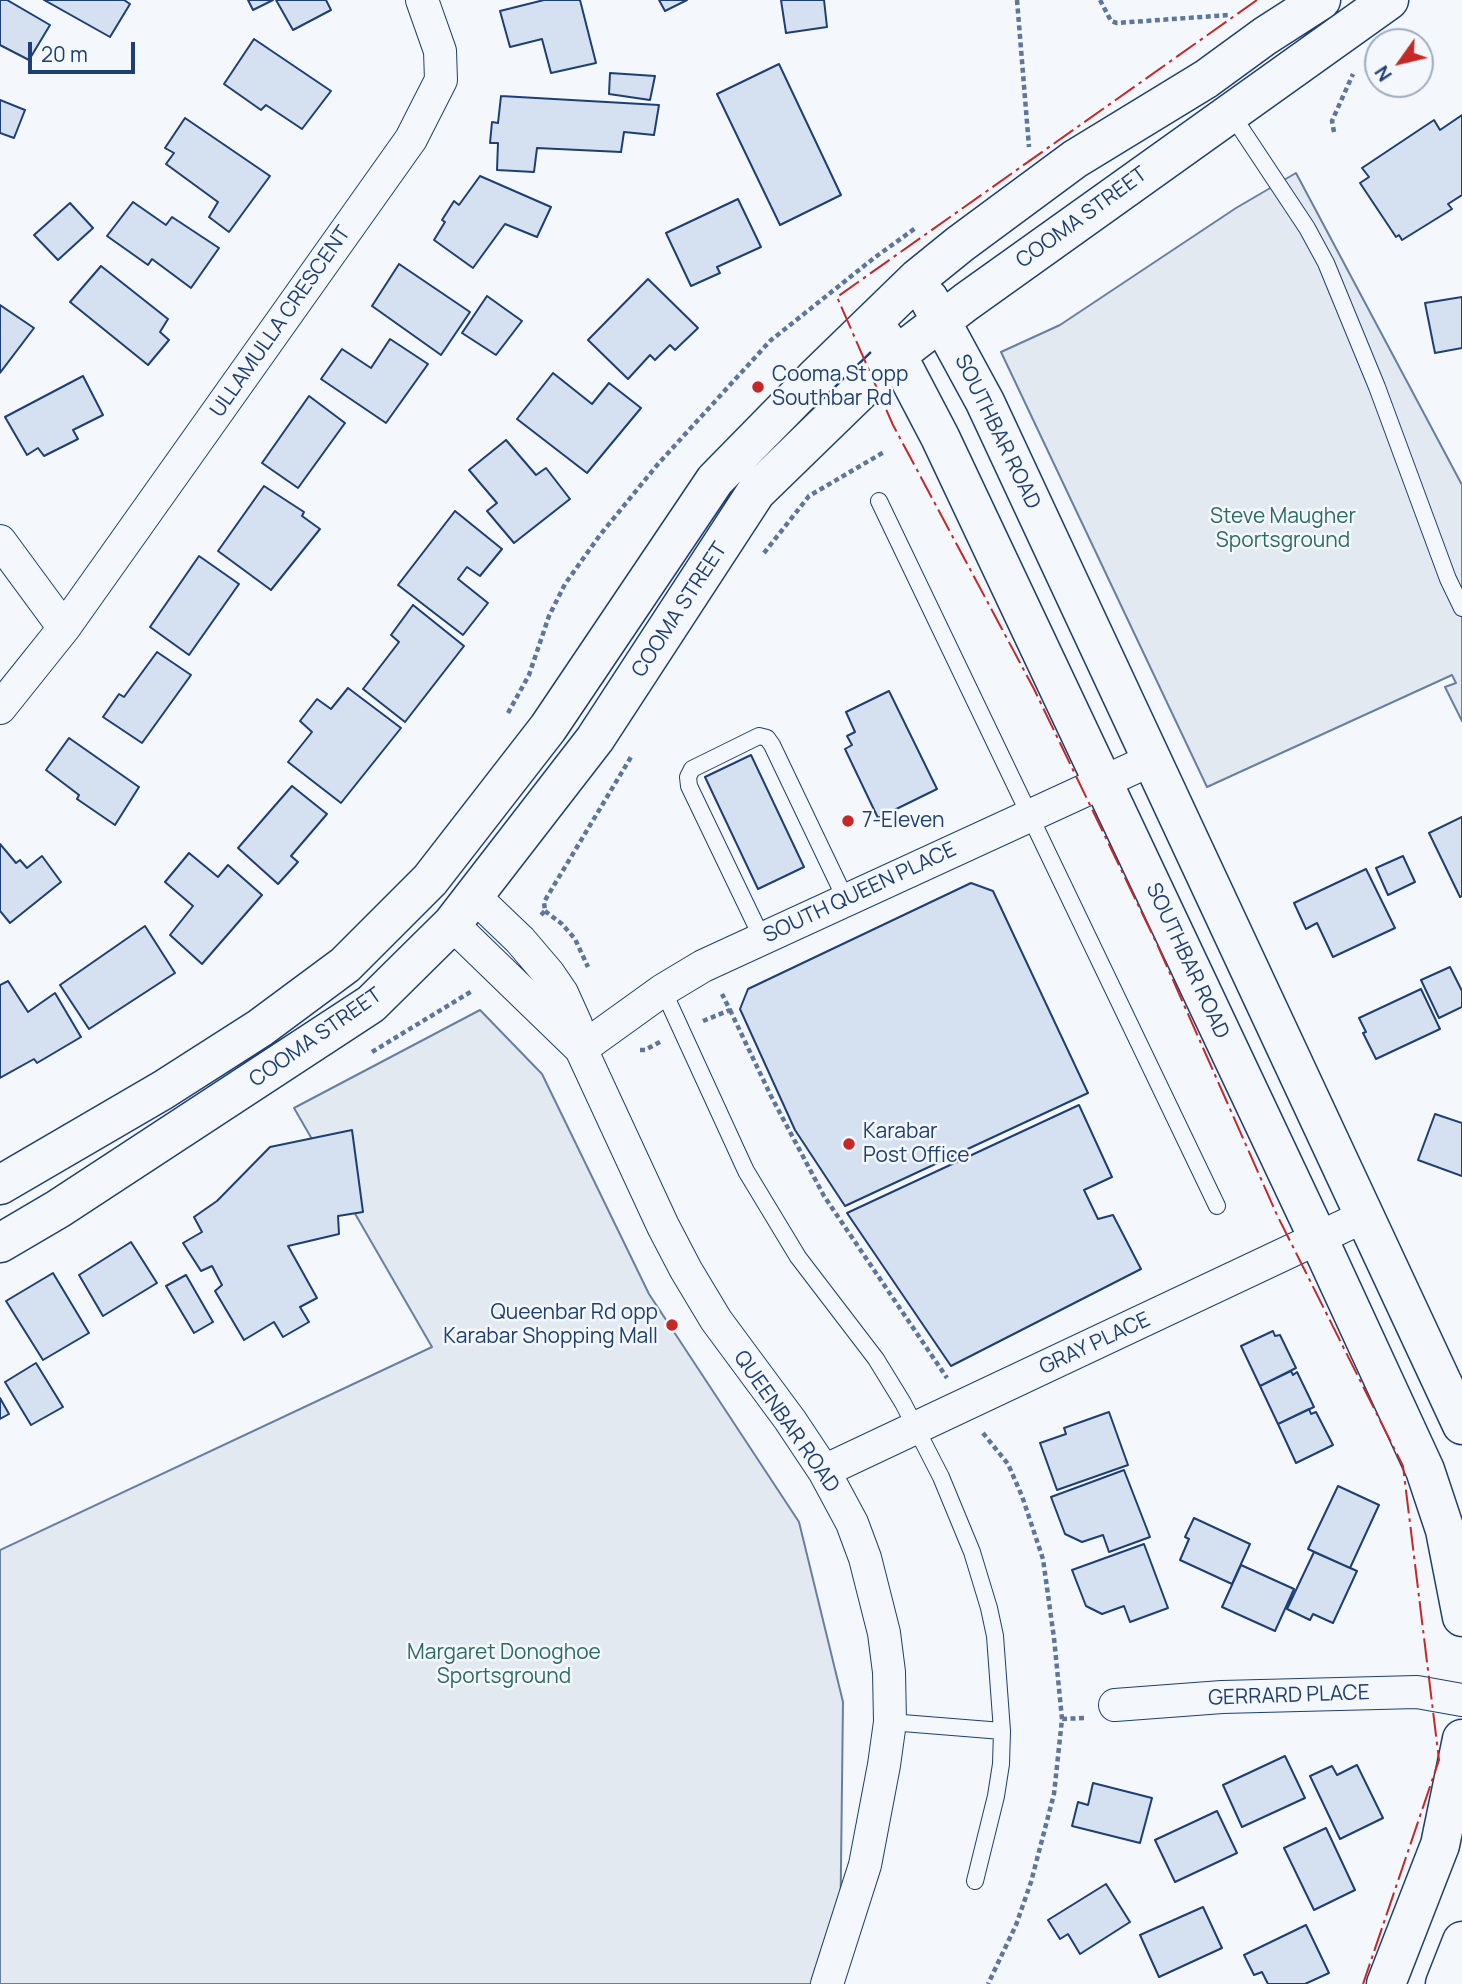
<!DOCTYPE html>
<style>
body{margin:0}
#map{position:relative;width:1462px;height:1984px;overflow:hidden;background:#f4f7fb;font-family:Manrope,sans-serif}
canvas{display:block}
.north{position:absolute;left:1364px;top:28px;width:70px;height:70px;box-sizing:border-box;background:#f4f7fb;border:2px solid #9eadc5;border-radius:50%;rotate:236deg;font-size:19px;font-weight:700;line-height:28px;text-align:center;color:#1d3f73}
.north::after{content:'';display:block;margin:auto;width:24px;height:32px;background:#c62828;clip-path:polygon(50% 0,100% 100%,50% 72%,0 100%)}
.scale{position:absolute;left:28px;top:42px;width:107px;height:32px;box-sizing:border-box;border:4px solid #1d3f73;border-top:0;padding-left:9px;font-size:21px;line-height:24px;white-space:nowrap;color:#1d3f73;-webkit-text-stroke:5px #f4f7fb;paint-order:stroke}
</style>
<div id="map">
<canvas width="1462" height="1984"></canvas>
<div class="north">N</div>
<div class="scale">20 m</div>
</div>
<script>
const ctx = document.querySelector('canvas').getContext('2d');
ctx.lineJoin = 'round';
function fillPath(path, color) { ctx.fillStyle = color; ctx.fill(path, 'evenodd'); }
const toPath = rows => new Path2D(rows.map(r => 'M' + r).join(''));
function trace(path, color, width, dash) { ctx.strokeStyle = color; ctx.lineWidth = width; ctx.lineCap = dash ? 'butt' : 'round'; ctx.setLineDash(dash || []); ctx.stroke(path); }
function label(font, color, halo, rows, align = 'center') {
  ctx.font = font + ' Manrope,sans-serif'; ctx.lineWidth = 5; ctx.setLineDash([]); ctx.textBaseline = 'middle'; ctx.strokeStyle = halo; ctx.fillStyle = color; for (const [text, x, y, turn = 0] of rows) {
    ctx.save(); ctx.translate(x, y); ctx.rotate((+turn || 0) * Math.PI / 180); ctx.textAlign = isNaN(turn) ? turn : align; if (halo) ctx.strokeText(text, 0, 0); ctx.fillText(text, 0, 0); ctx.restore();
  }
}
const green = toPath([
 [1296,173,1462,485,1462,721,1445,687,1456,683,1452,675,1207,787,1001,352,1060,325,1236,208,1296,173],
 [480,1010,542,1074,649,1294,799,1522,843,1702,840,1948,829,1984,0,1984,0,1550,432,1347,294,1108,480,1010]
]);
const building = toPath([
 [0,0,7,0,50,25,29,60,0,45,0,0],
 [44,0,124,0,130,4,110,37,44,0],
 [248,0,273,0,253,10,248,0],
 [276,0,326,0,331,10,293,30,276,0],
 [544,0,580,0,596,63,551,73,542,39,510,47,500,11,544,0],
 [659,0,687,0,665,11,659,0],
 [781,0,824,0,827,27,786,33,781,0],
 [254,39,331,91,302,129,266,105,261,110,224,84,254,39],
 [779,64,841,195,780,225,717,94,779,64],
 [610,73,655,76,650,100,609,94,610,73],
 [501,96,659,105,654,135,624,132,621,152,537,148,534,172,497,170,498,143,490,143,492,122,498,123,501,96],
 [0,100,25,110,14,138,0,133,0,100],
 [1462,115,1462,195,1448,204,1452,209,1402,240,1399,235,1396,237,1360,183,1369,177,1362,168,1434,120,1440,130,1462,115],
 [185,118,270,176,229,232,209,217,218,202,166,164,174,153,165,148,185,118],
 [480,176,551,207,537,237,505,224,473,268,434,240,445,222,442,220,454,201,459,205,480,176],
 [738,199,761,247,717,267,720,273,691,286,666,233,738,199],
 [133,202,166,225,172,217,219,248,191,288,152,259,148,265,107,236,133,202],
 [70,203,93,228,58,260,34,235,70,203],
 [399,264,470,312,441,355,372,306,399,264],
 [101,266,168,319,160,332,169,340,148,365,70,302,101,266],
 [648,279,698,328,675,350,670,345,655,360,650,355,628,379,588,340,648,279],
 [487,296,522,321,496,355,462,333,487,296],
 [1462,297,1462,348,1435,353,1425,303,1462,297],
 [0,305,34,328,0,373,0,305],
 [390,339,428,364,386,423,321,379,342,349,371,368,390,339],
 [553,373,592,404,609,383,641,408,587,473,517,419,553,373],
 [83,376,103,415,73,430,78,439,44,456,38,448,27,455,5,417,83,376],
 [309,396,345,423,298,488,262,463,309,396],
 [506,440,536,475,546,468,570,499,514,543,487,511,497,503,469,470,506,440],
 [264,486,304,512,302,516,320,529,271,590,218,551,264,486],
 [455,511,502,549,480,576,467,567,458,579,488,603,463,635,398,585,455,511],
 [199,556,239,584,189,655,150,627,199,556],
 [413,605,464,646,405,722,363,689,399,642,391,635,413,605],
 [157,652,191,675,142,743,103,717,119,694,124,697,157,652],
 [348,688,401,728,341,803,288,762,312,732,300,721,317,699,331,709,348,688],
 [889,691,937,789,878,818,845,749,852,745,847,736,855,732,846,712,889,691],
 [69,738,139,787,115,825,77,799,79,795,46,770,69,738],
 [751,755,804,867,758,889,705,777,751,755],
 [292,786,327,814,291,856,298,862,278,884,238,848,292,786],
 [1462,817,1462,896,1460,897,1429,833,1462,817],
 [0,844,16,863,20,860,27,868,42,856,61,882,10,923,0,911,0,844],
 [189,853,218,877,228,865,262,895,202,964,170,935,193,906,165,882,189,853],
 [1403,856,1415,882,1388,895,1376,868,1403,856],
 [1366,869,1395,928,1333,957,1317,923,1306,929,1294,903,1366,869],
 [971,883,993,891,1088,1093,845,1206,795,1130,740,1009,748,989,971,883],
 [145,926,175,973,89,1029,60,985,145,926],
 [1450,967,1462,991,1462,1007,1439,1018,1421,980,1450,967],
 [8,981,28,1012,55,993,81,1037,37,1063,34,1059,0,1078,0,985,8,981],
 [1421,989,1440,1029,1376,1059,1363,1033,1366,1032,1359,1018,1421,989],
 [1079,1105,1112,1177,1084,1190,1098,1219,1113,1215,1141,1269,951,1366,847,1213,1079,1105],
 [1435,1114,1462,1123,1462,1176,1418,1160,1435,1114],
 [352,1130,363,1212,338,1216,339,1234,288,1246,317,1298,300,1307,309,1322,283,1337,274,1322,244,1340,215,1291,222,1285,212,1266,201,1271,183,1243,202,1232,194,1217,217,1201,270,1147,352,1130],
 [131,1242,157,1283,103,1316,79,1275,131,1242],
 [53,1273,89,1333,43,1360,6,1301,53,1273],
 [186,1275,213,1322,194,1333,166,1286,186,1275],
 [1273,1331,1275,1336,1280,1335,1296,1368,1260,1386,1241,1346,1273,1331],
 [36,1363,63,1407,31,1425,5,1382,36,1363],
 [1291,1371,1293,1375,1297,1372,1314,1407,1278,1424,1260,1386,1291,1371],
 [0,1398,9,1414,0,1419,0,1398],
 [1309,1409,1311,1414,1316,1412,1333,1445,1296,1463,1278,1424,1309,1409],
 [1109,1412,1128,1465,1057,1490,1040,1443,1066,1434,1064,1428,1109,1412],
 [1124,1470,1150,1537,1109,1552,1103,1535,1082,1542,1065,1534,1051,1497,1124,1470],
 [1338,1486,1379,1505,1350,1568,1308,1549,1338,1486],
 [1194,1518,1250,1544,1232,1584,1180,1560,1189,1539,1185,1537,1194,1518],
 [1144,1544,1168,1608,1130,1622,1124,1606,1102,1614,1086,1606,1072,1570,1144,1544],
 [1314,1552,1357,1571,1333,1623,1313,1614,1310,1620,1287,1609,1314,1552],
 [1241,1565,1294,1589,1275,1631,1222,1607,1241,1565],
 [1285,1756,1305,1798,1242,1827,1223,1785,1285,1756],
 [1357,1765,1383,1818,1340,1839,1310,1776,1332,1766,1337,1775,1357,1765],
 [1093,1783,1152,1798,1140,1843,1072,1826,1078,1802,1088,1805,1093,1783],
 [1217,1811,1237,1853,1175,1882,1155,1840,1217,1811],
 [1326,1828,1355,1890,1314,1910,1284,1848,1326,1828],
 [1106,1884,1130,1922,1080,1954,1068,1934,1060,1939,1048,1920,1106,1884],
 [1203,1907,1222,1948,1159,1977,1140,1935,1203,1907],
 [1306,1925,1329,1973,1305,1984,1268,1984,1262,1972,1254,1975,1244,1955,1306,1925]
]);
const path = toPath([
 [1017,0,1029,147],
 [1100,0,1111,21,1117,23,1229,15],
 [1334,132,1332,121,1353,74],
 [764,553,809,496,884,452],
 [508,713,529,675,549,616,565,584,600,535,658,464,770,341,874,258,917,227],
 [545,911,562,924,575,939,588,967],
 [541,915,545,911,544,902,631,757],
 [730,1010,771,1096,824,1196,947,1378],
 [703,1021,730,1010,722,994],
 [640,1050,645,1050,660,1042],
 [372,1052,472,991],
 [983,1433,1008,1464,1022,1496,1043,1559,1054,1638,1062,1719,1054,1794,1031,1882,1016,1925,988,1984],
 [1062,1719,1084,1718]
]);
const service = toPath([
 [1230,112,1307,228,1326,263,1377,387,1448,579,1462,608],
 [879,501,1217,1206],
 [762,938,689,786,688,777,692,769,759,736,767,738,772,745,846,900],
 [663,990,746,1171,798,1257,876,1359,903,1403,941,1477,972,1552,989,1608,995,1636,1002,1731,1001,1764,996,1796,975,1881],
 [890,1722,1002,1731]
]);
const minor = toPath([
 [0,541,64,628],
 [0,708,64,628,411,139,441,80,440,51,422,0],
 [474,896,520,940,549,974,562,993,576,1024,581,1049,663,1226,686,1270,716,1320,790,1420,824,1471,852,1523,865,1558,884,1633,889,1672,890,1722,884,1765,865,1865,827,1984],
 [452,924,581,1049],
 [581,1049,663,990,703,966,1151,760],
 [824,1471,1365,1216],
 [1115,1705,1222,1697,1417,1692,1462,1700]
]);
const secondary = toPath([
 [929,299,985,402,1462,1425],
 [882,335,897,355,940,437,1318,1238,1425,1470,1445,1530,1462,1617],
 [0,1185,163,1090,260,1028,345,965,430,880,548,728,715,480,814,379,918,278,960,244,1075,159,1206,79,1265,36,1321,0],
 [0,1243,58,1209,371,1004,452,924,595,739,756,492,897,355,966,302,1389,0],
 [1386,1984,1440,1845,1462,1739],
 [1445,1984,1462,1941]
]);
const power = toPath([
 [1257,0,837,297,893,425,1034,689,1157,944,1277,1215,1403,1466,1439,1760,1363,1984]
]);
const markers = [
 [758,387,7,"#c62828"],
 [848,821,7,"#c62828"],
 [849,1144,7,"#c62828"],
 [672,1325,7,"#c62828"]
];
const streetNames = [
 ["COOMA STREET",1082,218,-36],
 ["ULLAMULLA CRESCENT",281,322,-55],
 ["SOUTHBAR ROAD",997,432,64],
 ["COOMA STREET",680,610,-57],
 ["SOUTH QUEEN PLACE",860,893,-25],
 ["SOUTHBAR ROAD",1187,961,65],
 ["COOMA STREET",316,1038,-35],
 ["GRAY PLACE",1095,1344,-25],
 ["QUEENBAR ROAD",786,1422,55],
 ["GERRARD PLACE",1289,1696,-2]
];
const poiNames = [
 ["Cooma St opp",772,375],
 ["Southbar Rd",772,399],
 ["7-Eleven",862,821],
 ["Karabar",863,1132],
 ["Post Office",863,1156],
 ["Queenbar Rd opp",658,1313,"right"],
 ["Karabar Shopping Mall",658,1337,"right"]
];
const parkNames = [
 ["Steve Maugher",1283,517],
 ["Sportsground",1283,541],
 ["Margaret Donoghoe",504,1653],
 ["Sportsground",504,1677]
];
fillPath(green, '#e3e9f0');
trace(green, '#687fa3', 2);
fillPath(building, '#d5e0f0');
trace(building, '#1d3f73', 2);
trace(service, '#1d3f73', 18);
trace(minor, '#1d3f73', 34);
trace(secondary, '#1d3f73', 41);
trace(path, '#5e769c', 4.5, [5, 3.5]);
trace(service, '#f4f7fb', 16);
trace(minor, '#f4f7fb', 32);
trace(secondary, '#f4f7fb', 38);
trace(power, '#c62828', 2, [24, 5, 3.5, 5]);
for (const [x, y, r, color] of markers) { const dot = new Path2D(); dot.arc(x, y, r, 0, 2 * Math.PI); ctx.fillStyle = color; ctx.fill(dot); trace(dot, '#f4f7fb', 2.5); }
label('21px', '#1d3f73', '#f4f7fb', streetNames);
label('21px', '#1d3f73', '#f4f7fb', poiNames, 'left');
label('21px', '#2c6c60', '#f4f7fb', parkNames);
</script>
